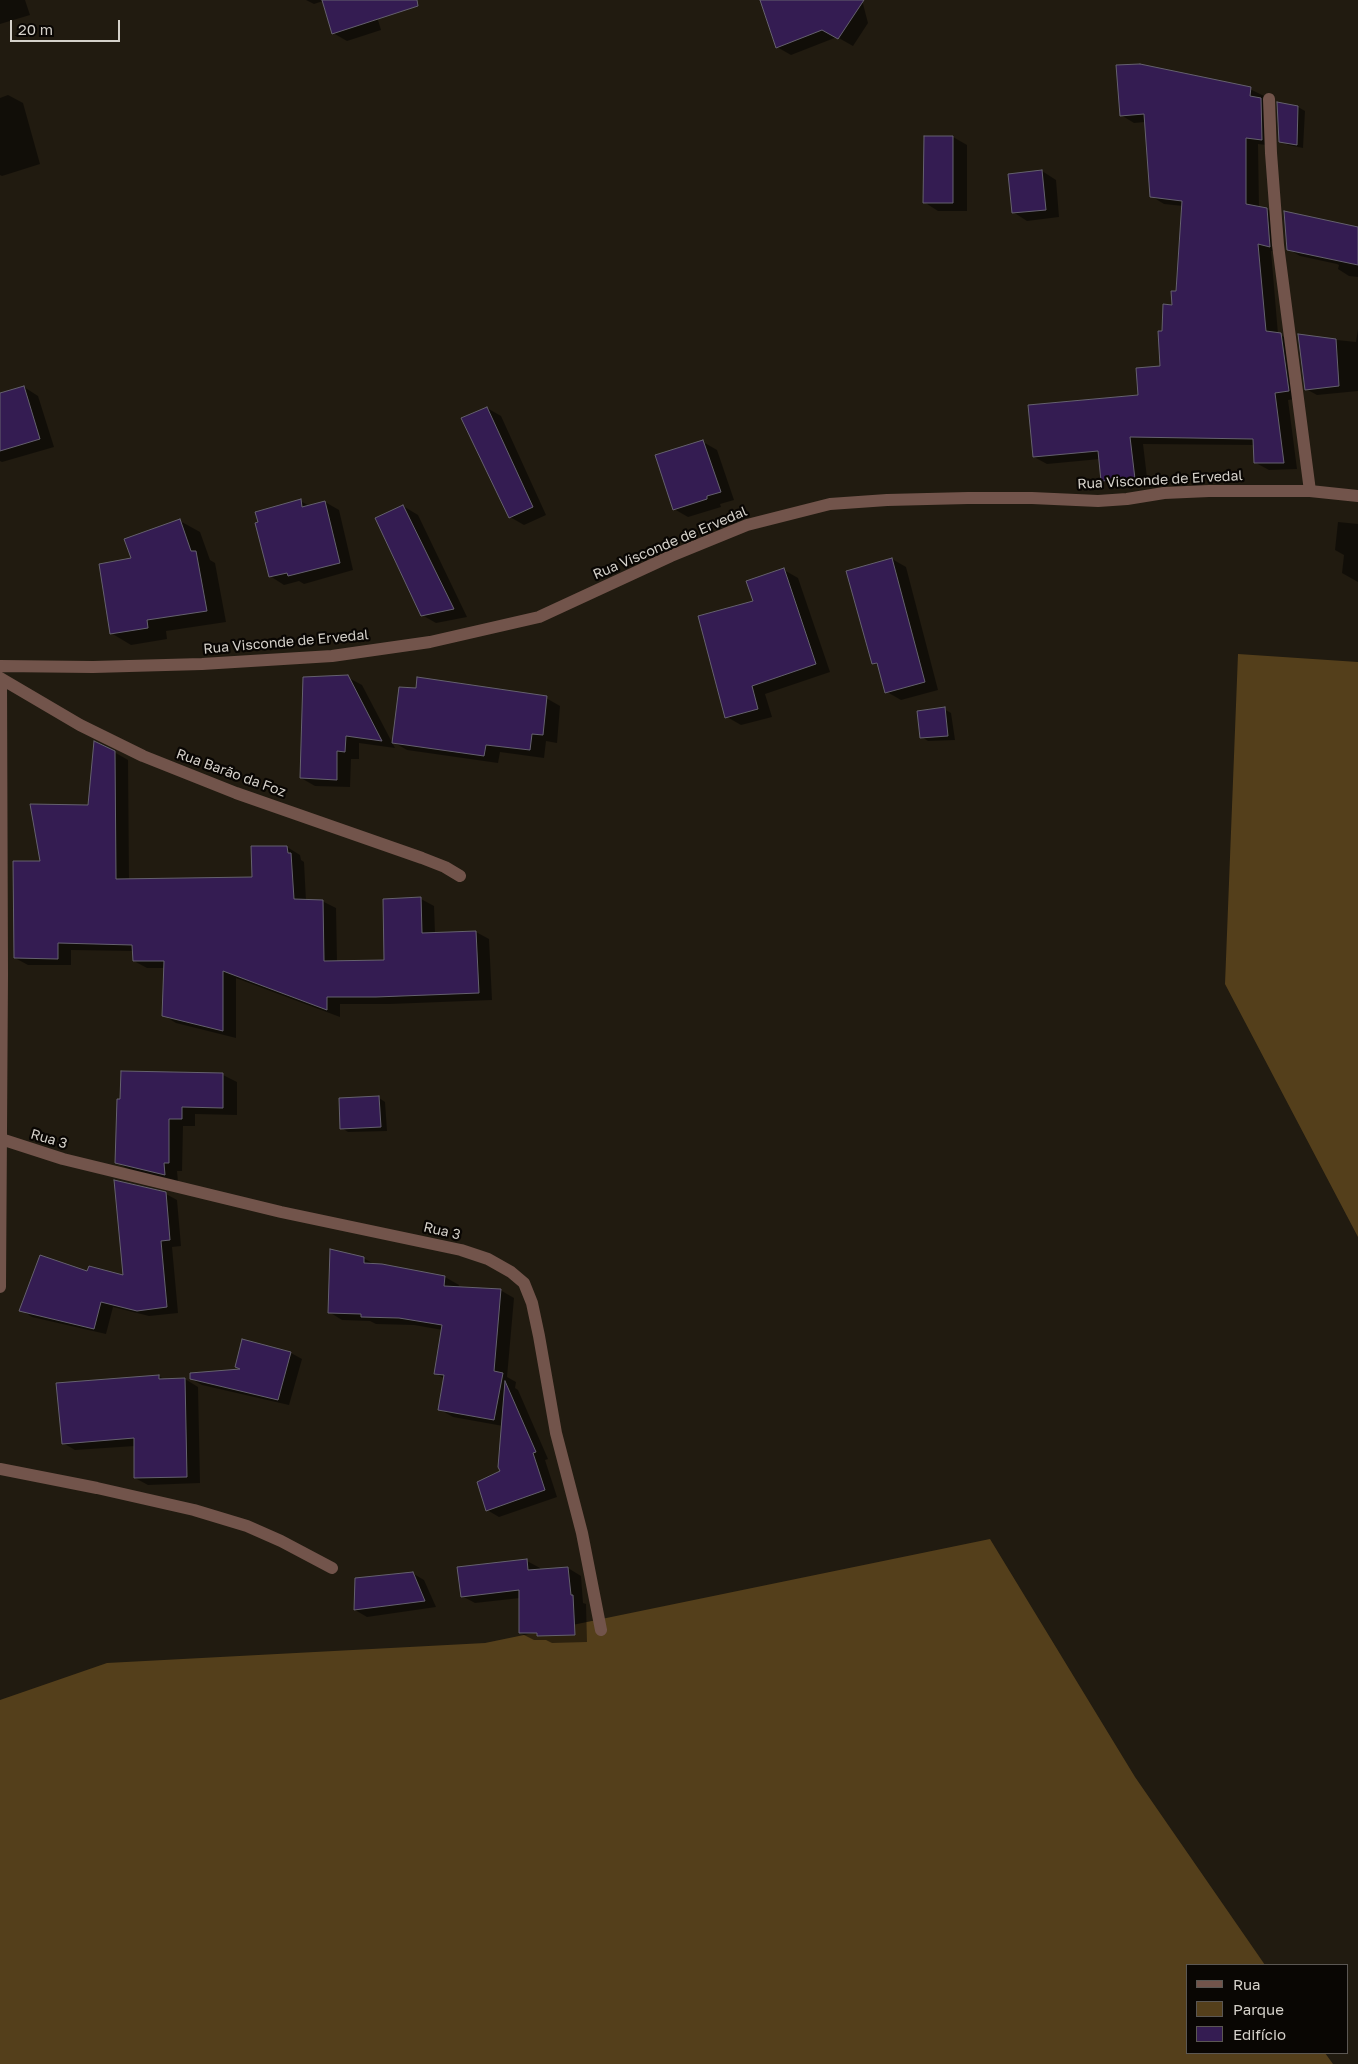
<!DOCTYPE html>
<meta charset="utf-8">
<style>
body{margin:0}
#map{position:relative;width:1358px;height:2064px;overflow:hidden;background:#211b10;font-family:"Golos Text",sans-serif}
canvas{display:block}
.legend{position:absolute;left:1186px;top:1964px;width:162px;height:90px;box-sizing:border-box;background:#090603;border:1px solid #5b5753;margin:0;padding:6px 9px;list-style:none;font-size:15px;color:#d5d1ca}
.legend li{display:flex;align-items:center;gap:10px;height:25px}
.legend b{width:25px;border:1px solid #5b5753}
.scale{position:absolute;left:10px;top:20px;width:110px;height:22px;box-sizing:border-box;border:2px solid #d5d1ca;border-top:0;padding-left:6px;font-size:15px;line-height:18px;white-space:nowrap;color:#d5d1ca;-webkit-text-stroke:4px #090603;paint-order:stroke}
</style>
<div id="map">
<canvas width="1358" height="2064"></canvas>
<ul class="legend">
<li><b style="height:6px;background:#72544b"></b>Rua</li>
<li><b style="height:14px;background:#543f1b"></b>Parque</li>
<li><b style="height:14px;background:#341c52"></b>Edifício</li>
</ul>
<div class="scale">20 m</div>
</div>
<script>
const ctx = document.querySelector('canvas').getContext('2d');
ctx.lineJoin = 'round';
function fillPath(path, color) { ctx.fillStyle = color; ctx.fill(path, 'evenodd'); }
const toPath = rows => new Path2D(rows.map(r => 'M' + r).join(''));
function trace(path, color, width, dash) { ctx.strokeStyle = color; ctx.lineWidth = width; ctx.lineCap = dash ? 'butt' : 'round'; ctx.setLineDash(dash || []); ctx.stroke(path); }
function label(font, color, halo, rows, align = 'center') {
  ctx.font = font + ' "Golos Text",sans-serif'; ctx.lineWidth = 4.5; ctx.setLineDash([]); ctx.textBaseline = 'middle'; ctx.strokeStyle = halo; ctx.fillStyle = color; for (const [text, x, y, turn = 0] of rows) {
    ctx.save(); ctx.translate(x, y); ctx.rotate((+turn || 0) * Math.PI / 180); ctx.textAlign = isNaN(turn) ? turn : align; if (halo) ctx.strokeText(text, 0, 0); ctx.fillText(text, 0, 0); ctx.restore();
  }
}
const green = toPath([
 [1238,654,1358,662,1358,1237,1225,984],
 [990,1539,1135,1777,1265,1965,1187,1965,1187,2053,1325,2053,1333,2064,0,2064,0,1700,107,1663,485,1643]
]);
const shadow = toPath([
 [0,0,25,0,30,15,0,24],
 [306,0,372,0,381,30,347,41,333,33,323,1,314,4],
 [761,0,862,0,868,23,853,46,837,37,791,55,777,47],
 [1250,89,1264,96,1263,101,1275,146,1258,144,1259,208,1267,209,1280,217,1283,253,1271,251,1278,334,1294,342,1301,398,1288,400,1297,469,1269,470,1256,463,1255,445,1143,444,1148,486,1115,488,1102,480,1100,459,1047,464,1034,457,1140,397,1161,367,1163,332,1177,293,1183,206,1164,204,1151,196,1145,122,1134,123,1121,115],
 [8,95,23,103,40,164,2,176,0,175,0,98],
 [1298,107,1305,111,1303,148,1288,145,1281,141],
 [953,137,967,145,967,211,938,211,924,202],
 [1042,171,1056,180,1059,217,1027,221,1013,212],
 [1358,228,1358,277,1349,276,1338,269,1339,265,1337,264,1300,256,1288,249],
 [1358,329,1358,391,1317,395,1306,389,1299,336,1356,342],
 [24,387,38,396,54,447,2,462,0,461,0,394],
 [487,408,501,416,546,515,524,525,510,517],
 [703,442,717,450,734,500,720,504,721,507,688,517,674,509],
 [300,501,310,506,325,502,339,510,353,570,304,584,299,581,284,585,270,576],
 [403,506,418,515,467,617,436,623,422,615],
 [180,521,200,532,210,560,215,563,226,622,166,631,167,639,131,645,111,633,132,559],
 [1338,522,1358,524,1358,582,1342,573,1344,555,1335,550],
 [892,559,906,567,938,690,901,700,887,692,879,666,873,663],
 [784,570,798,578,830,672,765,694,772,717,741,725,727,717,754,602],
 [347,677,362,685,395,748,359,743,359,759,351,759,350,787,315,786,301,778],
 [546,698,560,706,557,743,546,741,544,758,500,752,498,763,407,750,393,742],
 [944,709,951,713,955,740,928,741,922,737],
 [114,752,128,760,129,880,253,879,287,847,300,855,301,860,304,862,306,901,322,901,336,908,337,962,386,961,421,899,434,906,435,933,476,932,489,939,492,1000,390,1004,340,1004,340,1017,236,978,236,1038,176,1023,163,1015,165,968,147,968,134,961,134,951,71,950,71,965,28,965,15,958,41,862,89,806],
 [223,1075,237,1082,237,1115,195,1114,195,1126,183,1126,182,1171,177,1171,178,1182,130,1170,116,1162,121,1100],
 [379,1098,385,1102,387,1131,348,1132,342,1128],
 [166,1194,177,1200,181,1246,172,1247,178,1313,149,1316,113,1307,106,1334,32,1317,21,1310,88,1272,124,1277],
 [363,1258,376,1265,445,1277,459,1285,458,1288,500,1290,514,1298,507,1377,516,1382,515,1388,518,1390,548,1459,545,1460,557,1497,499,1517,487,1510,502,1472,503,1426,453,1417,439,1409,445,1379,435,1373,443,1330,414,1325,376,1324,370,1321,342,1320,329,1312],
 [242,1341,291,1353,302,1359,289,1405,202,1385,191,1379,241,1370],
 [159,1376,165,1380,185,1379,198,1387,200,1483,148,1485,135,1478,135,1446,75,1450,63,1443],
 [527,1561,540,1568,540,1570,568,1568,581,1576,583,1603,586,1604,587,1642,552,1643,546,1640,534,1640,520,1633,520,1598,475,1603,462,1596],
 [412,1573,424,1580,436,1607,367,1617,355,1610]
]);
const building = toPath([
 [322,0,417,0,418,6,332,34,322,0],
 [760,0,864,0,838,39,822,30,776,48,760,0],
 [1140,64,1251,87,1250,96,1261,98,1262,140,1246,138,1246,204,1267,208,1270,247,1258,244,1266,331,1281,333,1289,391,1275,393,1284,463,1254,463,1253,439,1130,437,1135,479,1101,481,1098,451,1033,457,1028,405,1138,395,1136,368,1160,366,1158,331,1162,331,1163,304,1172,305,1171,291,1176,291,1182,201,1150,197,1144,114,1120,116,1116,65,1140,64],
 [1277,102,1298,106,1297,145,1279,142,1277,102],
 [924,136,953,136,953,203,923,203,924,136],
 [1042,170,1046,210,1012,213,1008,174,1042,170],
 [1284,211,1358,227,1358,265,1287,250,1284,211],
 [1298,334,1336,339,1339,386,1305,390,1298,334],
 [24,386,40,439,0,451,0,393,24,386],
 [487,407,533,507,509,518,461,418,487,407],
 [703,440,721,492,707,496,707,499,673,510,655,455,703,440],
 [301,499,302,507,325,501,340,563,288,576,287,573,269,577,255,523,258,522,255,512,301,499],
 [403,505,454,609,421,616,375,518,403,505],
 [180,519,191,551,196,551,207,611,147,620,148,628,110,634,99,564,131,558,124,539,180,519],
 [892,558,925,682,885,693,877,663,872,664,846,571,892,558],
 [784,568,816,664,752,686,758,709,725,718,698,616,753,601,746,581,784,568],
 [348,675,382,741,346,736,345,752,337,751,337,780,300,778,303,677,348,675],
 [417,677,547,696,543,735,532,734,530,750,486,745,484,756,392,743,399,687,416,688,417,677],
 [945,707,948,736,920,738,917,711,945,707],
 [94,741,115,751,116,879,252,877,251,846,287,846,288,853,291,853,294,899,323,900,324,961,384,960,383,899,421,897,422,933,476,931,479,993,376,997,327,997,327,1010,223,971,223,1031,162,1016,164,961,133,961,132,945,58,943,58,959,14,958,13,861,40,861,30,804,88,805,94,741],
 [121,1071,223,1073,223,1108,182,1107,182,1119,169,1119,169,1163,164,1163,165,1175,115,1163,117,1099,120,1099,121,1071],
 [379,1096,381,1127,340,1129,339,1098,379,1096],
 [114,1180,166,1192,170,1240,161,1241,167,1307,137,1311,101,1302,94,1329,19,1311,40,1255,87,1271,89,1266,123,1275,114,1180],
 [330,1249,364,1257,364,1263,382,1264,445,1276,444,1286,501,1289,494,1371,503,1373,494,1420,438,1410,444,1375,434,1374,442,1325,399,1318,361,1317,361,1314,328,1313,330,1249],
 [242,1339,291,1352,278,1400,190,1379,190,1373,240,1369,235,1367,242,1339],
 [159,1375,159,1379,185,1378,187,1477,134,1478,134,1438,62,1444,56,1383,159,1375],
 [505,1381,536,1452,533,1453,545,1490,486,1511,477,1482,500,1471,498,1467,505,1381],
 [527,1559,528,1570,568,1567,571,1595,573,1595,575,1635,537,1636,537,1633,519,1633,519,1590,461,1597,457,1567,527,1559],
 [413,1572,425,1601,354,1610,355,1578,413,1572]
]);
const street = toPath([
 [1269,99,1271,153,1278,245,1310,491],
 [0,666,93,667,202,664,332,656,430,642,539,617,671,556,747,525,830,504,887,500,968,498,1032,498,1098,501,1127,499,1164,493,1209,491,1310,491,1358,496],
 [0,678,80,725,143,756,236,793,422,858,445,867,460,876],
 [1,1139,63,1159,281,1212,461,1250,488,1259,511,1272,524,1283,532,1303,539,1336,556,1433,582,1533,601,1630],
 [0,1287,2,975,1,679],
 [0,1469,97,1488,194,1510,247,1526,281,1541,332,1568]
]);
const streetNames = [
 ["Rua Visconde de Ervedal",1160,480,-3],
 ["Rua Visconde de Ervedal",670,543,-23],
 ["Rua Visconde de Ervedal",286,642,-5],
 ["Rua Barão da Foz",231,773,20],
 ["Rua 3",49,1139,16],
 ["Rua 3",442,1231,13]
];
fillPath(green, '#543f1b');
fillPath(shadow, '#0007');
fillPath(building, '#341c52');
trace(building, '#65616e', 1);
trace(street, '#72544b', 12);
label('14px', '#d5d1ca', '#090603', streetNames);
</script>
